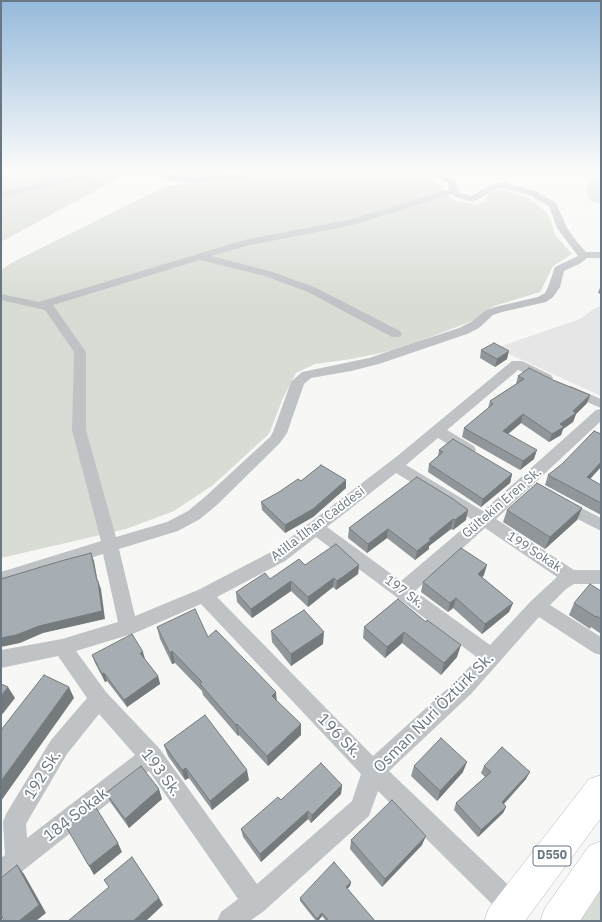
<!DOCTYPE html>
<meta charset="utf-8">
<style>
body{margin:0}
#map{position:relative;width:602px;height:922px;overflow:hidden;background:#f7f7f5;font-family:"IBM Plex Sans",sans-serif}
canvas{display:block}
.frame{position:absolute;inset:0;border:2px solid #697783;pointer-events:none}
</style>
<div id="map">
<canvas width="602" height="922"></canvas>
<div class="frame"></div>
</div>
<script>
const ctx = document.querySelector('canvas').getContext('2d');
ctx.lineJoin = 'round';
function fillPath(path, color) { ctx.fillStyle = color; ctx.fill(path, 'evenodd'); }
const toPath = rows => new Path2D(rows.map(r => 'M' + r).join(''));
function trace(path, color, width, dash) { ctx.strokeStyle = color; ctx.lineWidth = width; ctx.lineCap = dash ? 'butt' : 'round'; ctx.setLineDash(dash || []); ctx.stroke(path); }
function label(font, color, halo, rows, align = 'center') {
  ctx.font = font + ' "IBM Plex Sans",sans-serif'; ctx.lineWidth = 4; ctx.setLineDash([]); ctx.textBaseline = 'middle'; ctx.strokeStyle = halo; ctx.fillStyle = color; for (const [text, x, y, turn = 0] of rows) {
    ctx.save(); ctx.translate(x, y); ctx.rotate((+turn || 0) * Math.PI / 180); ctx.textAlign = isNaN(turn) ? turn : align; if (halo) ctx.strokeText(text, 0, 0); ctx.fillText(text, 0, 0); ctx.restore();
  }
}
const built = toPath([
 [601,306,601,396,496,348,580,319,595,308]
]);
const green = toPath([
 [1,171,111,171,130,172,1,242],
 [325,171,406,171,434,180,451,197,456,201,467,203,478,204,484,202,485,198,491,192,496,190,503,190,529,198,546,212,551,221,555,235,572,254,553,266,540,292,494,306,472,321,400,349,351,359,315,364,296,373,283,398,269,434,213,485,174,511,126,529,1,558,1,270,13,262,166,186],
 [595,171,601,171,601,204,591,201,587,193,586,186,594,179],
 [601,858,601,921,558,921]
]);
const minor = toPath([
 [97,171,114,171,110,174,79,179,1,198,1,192,97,171],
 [145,171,157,171,174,175,195,177,265,171,291,171,287,174,195,183,173,181,146,173,145,171],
 [425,171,464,171,463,173,460,174,443,174,455,180,458,190,461,193,472,196,490,185,503,182,535,191,556,203,567,228,577,242,586,252,601,252,601,258,587,258,581,263,564,271,560,287,553,297,546,302,502,312,493,315,479,328,467,334,379,364,351,371,311,378,304,384,287,433,280,443,218,504,200,519,178,531,119,549,135,616,198,590,273,551,396,457,512,361,522,361,551,375,553,378,551,381,546,382,518,370,447,430,474,446,476,450,474,454,469,455,464,454,438,438,406,465,483,511,596,410,601,409,601,421,496,519,574,570,601,570,601,584,574,584,566,589,550,605,601,637,601,655,594,653,539,617,471,694,389,771,522,898,525,907,522,916,513,919,504,916,378,791,369,816,264,911,250,921,217,921,221,912,238,899,149,771,25,869,10,882,1,885,1,858,5,855,3,822,6,814,51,740,87,698,58,656,1,668,1,650,62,639,118,622,103,554,1,586,1,572,101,541,72,430,74,352,45,310,1,300,1,294,39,302,244,240,348,220,449,190,448,183,425,171],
 [503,188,529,195,549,206,557,228,578,256,555,267,548,287,545,293,538,297,495,307,485,311,471,322,459,328,369,358,302,372,291,382,273,432,270,437,206,496,188,511,167,522,116,537,86,430,86,352,53,305,200,260,265,276,308,292,392,337,400,337,402,334,400,331,316,288,273,272,211,256,250,245,353,225,452,194,455,197,473,202,496,189,503,188],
 [396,473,473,520,401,581,327,527,396,473],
 [485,528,557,577,531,601,490,645,415,591,485,528],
 [316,537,478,658,457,680,373,756,217,597,285,561,316,537],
 [201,604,361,774,352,801,257,884,159,748,106,692,76,651,135,633,201,604],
 [99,714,135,755,27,838,26,824,67,754,99,714],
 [571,386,601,399,601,408,566,393,564,390,566,387,571,386],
 [562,498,601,518,601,531,556,508,554,504,556,500,562,498]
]);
const highway = toPath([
 [601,775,601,818,525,921,484,921,489,908,589,779,601,775],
 [601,841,601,889,580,921,540,921,545,908,589,846,601,841]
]);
const wall = toPath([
 [601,285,601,294,598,293],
 [481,350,507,359,495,367,480,358],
 [518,376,553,380,590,395,587,403,576,414,573,422,563,429,561,435,549,442,521,423,508,434,534,459,520,470,462,437,464,428,488,408,490,401,516,384],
 [439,450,512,474,510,483,481,507,428,472,429,464,438,456],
 [562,464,601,485,601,515,545,485,548,475],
 [417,477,466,520,453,530,451,529,429,546,429,549,415,560,387,538,367,553,348,538,349,528],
 [346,480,346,488,313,517,285,533,262,510,261,502,301,481],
 [582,508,577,520,545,549,503,522,507,510],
 [305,565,359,565,358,574,336,590,333,587,308,607,291,591,252,618,237,602,236,592],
 [484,575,482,577,513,603,509,612,482,634,453,608,448,612,421,592,423,582],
 [601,591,601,634,591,627,590,629,569,615,574,603],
 [398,599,457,657,441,675,402,643,385,658,363,638,364,627],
 [157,627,208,637,277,701,301,735,268,766,239,735,238,736,203,695,202,691,175,663,172,664,160,639],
 [271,631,323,644,291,666,272,642],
 [92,655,145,659,145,660,158,676,160,684,127,707,107,681,105,682,95,663],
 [164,745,249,780,212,810,189,778,185,780,168,756],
 [414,766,463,772,437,801,411,776],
 [484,766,526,779,504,804,506,807,503,813,478,837,454,810,456,803,485,777,481,773],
 [342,785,341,794,311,823,308,819,261,862,243,837,241,829,281,800],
 [106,793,162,799,129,828,111,803],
 [351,840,422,845,382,887,350,849],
 [351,882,350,886,347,889,375,921,326,921,322,916,318,921,316,921,300,901,300,898]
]);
const shadedWall = toPath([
 [509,351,507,359,495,367,497,359],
 [590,395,587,403,576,414,573,422,563,429,561,435,549,442,552,434,560,424],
 [523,414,521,423,501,440,503,431],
 [537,450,534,459,520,470,523,461],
 [601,462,601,467,583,487,587,477],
 [512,474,510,483,481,507,483,499],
 [346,480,346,488,313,517,285,533,285,525],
 [582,508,577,520,545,549,550,537],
 [468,510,466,520,453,530,455,520],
 [453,519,451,529,429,546,429,549,415,560,417,551,429,539],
 [388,529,387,538,367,553,368,544],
 [91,553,94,561,98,583,98,581,101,589,105,619,43,633,20,643,1,647,1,638,97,581],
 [359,565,358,574,336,590,337,581],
 [487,565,484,575,476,584,478,574],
 [334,578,333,587,308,607,308,597],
 [291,581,291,591,252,618,251,609],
 [456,598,453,608,448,612,450,603],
 [513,603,509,612,482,634,485,624],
 [324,632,323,644,291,666,291,654],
 [404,632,402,643,385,658,387,647],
 [461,645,457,657,441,675,444,663],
 [172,651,175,663,172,664,170,653],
 [143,652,145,659,142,661,140,653],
 [104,673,107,681,105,682,102,674],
 [158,676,160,684,127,707,124,700],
 [8,687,15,698,1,716,1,696],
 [69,687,74,698,1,801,1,781],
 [276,692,277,704,272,696],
 [237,724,239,735,238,736,236,725],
 [301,724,301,735,268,766,267,756],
 [467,762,463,772,437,801,440,791],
 [186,768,189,778,185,780,182,770],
 [247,770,249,780,212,810,210,801],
 [530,772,526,779,499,809,502,802],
 [342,785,341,794,311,823,312,815],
 [159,789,162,799,129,828,125,819],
 [506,807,503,813,478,837,481,830],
 [308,811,308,819,261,862,260,854],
 [426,836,422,845,382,887,385,879],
 [118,843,122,852,94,875,89,866],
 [17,865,24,874,46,913,36,921,19,921],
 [351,882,350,886,345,891,346,887],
 [159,898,163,905,146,921,133,921],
 [322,913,322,916,318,921,317,921,317,919]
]);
const building = toPath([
 [494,343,509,351,497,359,481,350,494,343],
 [529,368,553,380,590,395,573,411,576,413,560,424,564,427,552,434,523,414,503,431,537,450,523,461,464,428,493,404,490,401,524,379,518,376,529,368],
 [594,431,601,434,601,462,587,477,601,485,601,503,548,475,562,464,594,431],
 [453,439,512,474,483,499,429,464,443,452,439,450,453,439],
 [321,465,346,480,313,509,285,525,261,502,279,492,298,479,301,481,321,465],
 [417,477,453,499,468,510,455,520,453,519,429,539,431,540,417,551,388,529,368,544,349,528,417,477],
 [537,483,582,508,550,537,507,510,537,483],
 [336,544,359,565,337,581,334,578,308,597,291,581,251,609,236,592,265,573,270,579,299,559,305,565,336,544],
 [461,548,487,565,478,574,513,603,485,624,456,598,450,603,423,582,461,548],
 [91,553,97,581,98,581,102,611,39,626,16,635,1,638,1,579,61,561,91,553],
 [590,584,601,591,601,619,597,616,596,617,574,603,590,584],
 [398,599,426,622,427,620,461,645,444,663,404,632,387,647,364,627,398,599],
 [195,609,208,637,216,630,276,692,272,696,301,724,267,756,237,724,236,725,200,684,202,682,172,651,170,653,157,627,195,609],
 [304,610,324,632,291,654,271,631,304,610],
 [132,634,143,652,140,653,158,676,124,700,104,673,102,674,92,655,132,634],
 [44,675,69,687,1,781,1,730,44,675],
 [1,684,8,687,1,696,1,684],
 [205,715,247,770,210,801,186,768,182,770,164,745,205,715],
 [441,738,467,762,440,791,414,766,441,738],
 [502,747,530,772,502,802,506,807,481,830,456,803,491,772,484,766,502,747],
 [321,763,342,785,312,815,308,811,260,854,241,829,278,797,281,800,321,763],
 [141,766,159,789,125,819,106,793,141,766],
 [392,800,426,836,385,879,351,840,392,800],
 [93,803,118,843,89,866,65,825,93,803],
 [132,857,159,898,133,921,68,921,109,887,104,880,132,857],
 [334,862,351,882,346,887,375,921,329,921,322,913,317,919,300,898,334,862],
 [17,865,39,905,19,921,4,921,1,915,1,878,17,865]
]);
const shields = [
 [552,856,38]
];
const shieldNames = [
 ["D550",552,856]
];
const streetNames = [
 ["Gültekin Eren Sk.",502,503,-41],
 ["Atilla İlhan Caddesi",318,524,-37],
 ["199 Sokak",534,552,33],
 ["197 Sk.",404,592,37]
];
const nearStreetnames = [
 ["Osman Nuri Öztürk Sk.",434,713,-45],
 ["196 Sk.",339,736,46],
 ["193 Sk.",161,773,53],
 ["192 Sk.",43,775,-58],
 ["184 Sokak",76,815,-38]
];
fillPath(built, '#e5e6e5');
fillPath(green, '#d7dcd4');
trace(highway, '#b2b6b9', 1);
fillPath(minor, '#bfc3c6');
fillPath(highway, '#fff');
fillPath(wall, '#90969a');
fillPath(shadedWall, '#757a7d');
fillPath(building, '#a7aeb3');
trace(building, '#757a7d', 1);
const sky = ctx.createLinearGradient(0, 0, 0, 300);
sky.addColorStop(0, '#95badb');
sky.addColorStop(0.57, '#fbfbfa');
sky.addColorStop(1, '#fbfbfa00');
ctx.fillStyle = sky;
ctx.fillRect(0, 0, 602, 300);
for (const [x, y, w] of shields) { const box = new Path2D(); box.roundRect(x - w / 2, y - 10, w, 20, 3); ctx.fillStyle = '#fff'; ctx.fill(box); trace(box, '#697783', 1); }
label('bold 12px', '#697783', null, shieldNames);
label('13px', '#697783', '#fff', streetNames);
label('16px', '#697783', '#fff', nearStreetnames);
</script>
